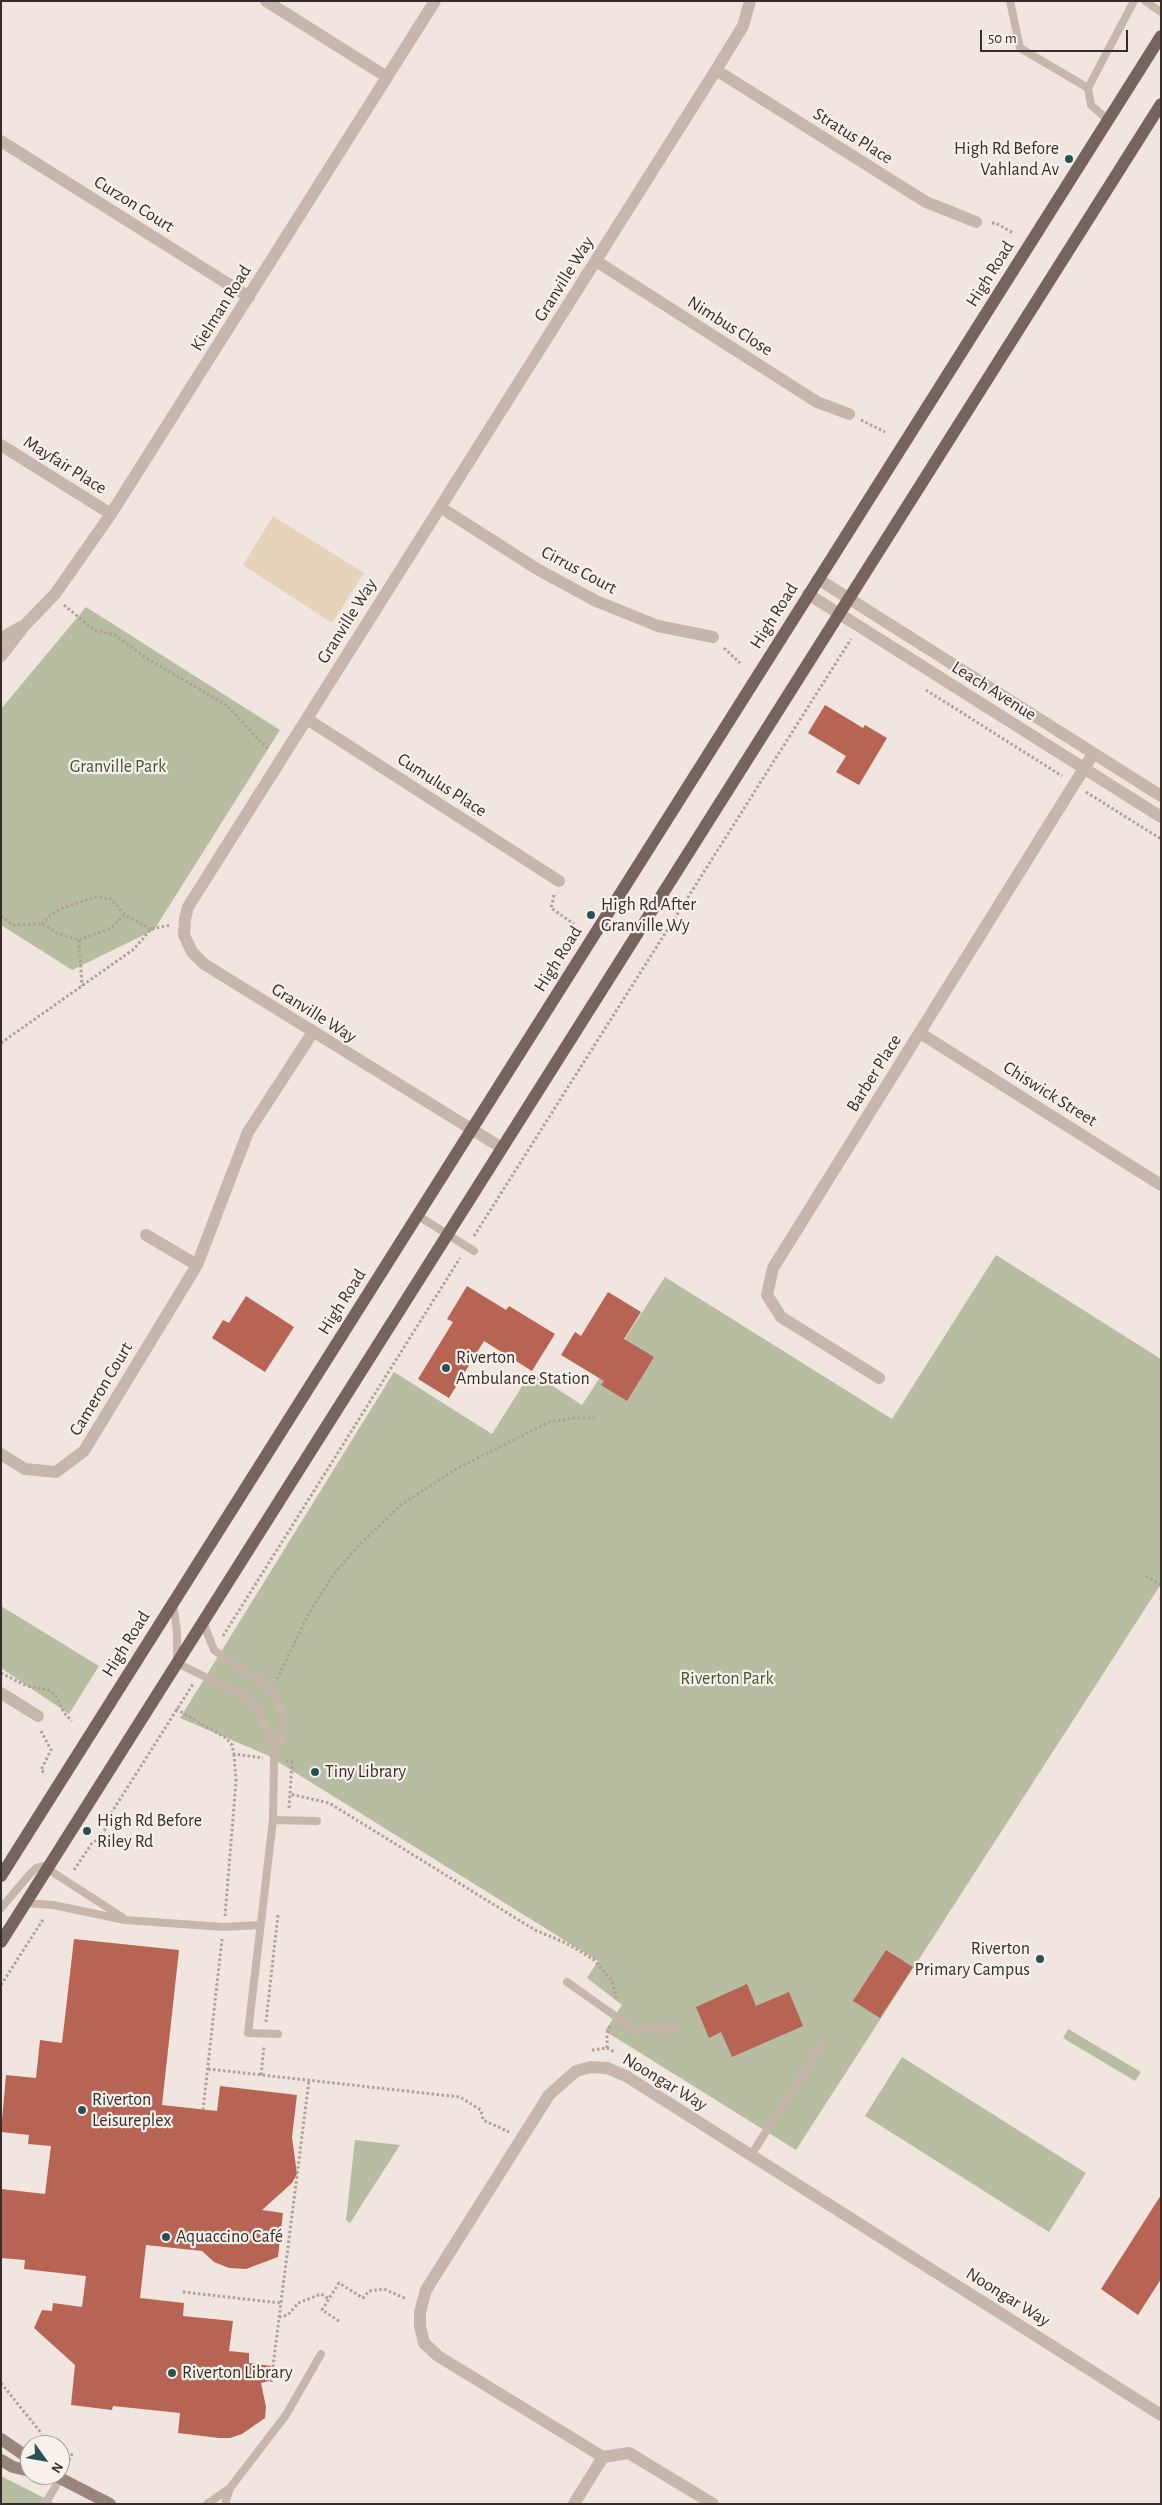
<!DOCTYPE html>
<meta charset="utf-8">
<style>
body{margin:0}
#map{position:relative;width:1162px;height:2505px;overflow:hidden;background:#f0e6df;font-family:"Alegreya Sans",sans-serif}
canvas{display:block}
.frame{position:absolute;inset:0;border:2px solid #362d2a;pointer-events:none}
.north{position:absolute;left:20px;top:2435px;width:50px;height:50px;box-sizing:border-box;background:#f8f1eb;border:1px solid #aaa39e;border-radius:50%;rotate:122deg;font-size:14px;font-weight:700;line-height:20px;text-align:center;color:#362d2a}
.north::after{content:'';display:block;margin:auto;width:18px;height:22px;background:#255251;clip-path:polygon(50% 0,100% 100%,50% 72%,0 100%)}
.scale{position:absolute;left:980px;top:30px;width:148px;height:22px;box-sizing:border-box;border:2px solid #362d2a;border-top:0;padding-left:6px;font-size:15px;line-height:18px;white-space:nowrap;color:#362d2a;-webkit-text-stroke:4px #f8f1eb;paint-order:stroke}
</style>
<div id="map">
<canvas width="1162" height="2505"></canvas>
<div class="frame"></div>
<div class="north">N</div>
<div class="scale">50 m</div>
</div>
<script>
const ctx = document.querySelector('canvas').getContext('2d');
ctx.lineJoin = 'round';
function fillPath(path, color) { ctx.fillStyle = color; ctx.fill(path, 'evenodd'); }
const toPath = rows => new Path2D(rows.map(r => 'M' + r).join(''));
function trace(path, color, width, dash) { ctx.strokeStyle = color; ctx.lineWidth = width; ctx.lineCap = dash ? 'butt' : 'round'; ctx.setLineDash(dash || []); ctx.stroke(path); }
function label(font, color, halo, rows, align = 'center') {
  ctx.font = font + ' "Alegreya Sans",sans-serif'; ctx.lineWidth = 4.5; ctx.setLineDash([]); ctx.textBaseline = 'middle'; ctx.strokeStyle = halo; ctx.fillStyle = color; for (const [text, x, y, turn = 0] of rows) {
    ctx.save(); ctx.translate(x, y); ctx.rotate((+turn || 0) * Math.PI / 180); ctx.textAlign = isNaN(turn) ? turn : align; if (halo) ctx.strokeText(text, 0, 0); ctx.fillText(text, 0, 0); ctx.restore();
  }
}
const green = toPath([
 [86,607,280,730,154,930,72,970,1,925,1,709],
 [996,1255,1161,1359,1161,1584,796,2150,605,2031,622,2005,587,1978,598,1961,267,1755,180,1718,394,1372,492,1434,531,1372,582,1405,665,1277,892,1419],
 [1,1606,99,1666,69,1714,1,1668],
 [1068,2029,1141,2072,1135,2081,1063,2038],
 [902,2057,1086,2173,1049,2232,865,2116],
 [355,2140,400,2145,350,2223,346,2220],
 [1,2476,56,2504,1,2504]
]);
const sand = toPath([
 [273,516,364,573,332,623,243,565]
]);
const building = toPath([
 [825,705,863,728,865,725,887,738,859,785,836,772,846,756,808,733],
 [467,1286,506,1310,509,1306,555,1334,532,1371,484,1341,449,1398,418,1379,453,1322,447,1319],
 [608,1292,641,1312,624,1339,654,1357,627,1401,601,1385,604,1381,561,1355,575,1332,581,1336],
 [246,1296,294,1327,265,1372,212,1338,223,1320,229,1323],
 [74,1939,179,1950,162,2105,217,2111,220,2086,297,2095,292,2137,297,2174,292,2183,262,2210,283,2213,278,2257,246,2269,229,2268,214,2262,202,2251,146,2245,140,2298,184,2303,183,2316,233,2321,229,2351,249,2353,249,2363,271,2366,269,2381,261,2383,266,2407,265,2418,242,2434,230,2438,219,2438,178,2433,180,2413,113,2406,112,2410,71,2405,75,2365,34,2328,42,2310,52,2311,53,2303,82,2307,86,2276,24,2269,25,2260,1,2258,1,2189,45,2194,51,2146,28,2144,29,2135,1,2132,6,2075,36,2078,40,2040,62,2043],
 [886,1950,913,1967,880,2018,853,2001],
 [747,1984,756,2006,789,1992,803,2026,732,2057,721,2032,709,2038,696,2007],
 [1161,2195,1161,2279,1138,2315,1101,2289]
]);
const path = toPath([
 [992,223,996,223,1013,233],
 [861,420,885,432],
 [64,605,94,630,115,635,146,658,226,705,269,750],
 [724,648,740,663],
 [926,690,1062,776],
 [1086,792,1161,839],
 [554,895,551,908,574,924],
 [1,916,13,925,42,924,57,933,79,940,111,928,125,915],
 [42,924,50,915,63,908,95,897,111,899,125,915,151,929],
 [79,940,82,986],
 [1,1043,134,949,151,929,171,925],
 [474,1236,851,639],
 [1146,1576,1161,1585],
 [1161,1597,1161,1600],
 [223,1636,460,1258],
 [1,1673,27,1686,49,1690,56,1696,64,1713,72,1721],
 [277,1679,309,1613,333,1575,361,1543,402,1504,458,1468,549,1422,573,1418,595,1418],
 [176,1709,226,1738,232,1745,234,1754,263,1758],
 [41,1731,51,1750,41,1770,46,1774],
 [286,1761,292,1762,290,1794,329,1803,535,1930,566,1943,593,1959,612,1981,617,2001],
 [289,1808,290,1794],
 [74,1870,92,1843,99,1839,111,1820,110,1815,193,1684],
 [225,1916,236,1781,234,1754],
 [1,1985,44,1918],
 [266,2022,278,1914],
 [607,2048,607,2035,610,2026],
 [592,2050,607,2048,615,2052],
 [208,2069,460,2097,481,2110,483,2120,509,2132],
 [261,2075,264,2046],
 [203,2110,222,1939],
 [183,2292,281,2303],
 [279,2317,288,2315,298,2303,321,2294,329,2299],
 [339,2321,322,2310,339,2283,363,2298,369,2291,384,2289,407,2299],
 [271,2382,309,2080],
 [1,2383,42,2434],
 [67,2465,73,2452]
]);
const service = toPath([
 [1010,1,1020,48,1088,88],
 [1145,1,1161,12],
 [1108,120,1091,105,1088,88,1134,1],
 [417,1215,474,1251],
 [173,1602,177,1632,177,1663,246,1697,257,1706,275,1751],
 [203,1622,214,1650,268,1688,274,1695,282,1711,283,1727,274,1759,273,1820,248,2033,278,2034],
 [273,1820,317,1821],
 [26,1903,53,1905,125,1920,224,1927,259,1925],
 [1,1908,30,1874,36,1868,43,1866,122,1917],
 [567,1982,635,2030,678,2029],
 [751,2155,822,2044],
 [45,2504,60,2479],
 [207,2504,230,2488],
 [225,2504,230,2488,286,2415,321,2354]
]);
const minor = toPath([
 [266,1,387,77],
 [716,70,926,202,976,222],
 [1,141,249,297],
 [596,261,817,402,849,414],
 [1,445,111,514],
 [440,507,537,569,596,601,658,626,713,637],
 [307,719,559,881],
 [920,1033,1161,1185],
 [502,1148,204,964,192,952,184,935,185,919,188,907,716,70,743,26,750,1],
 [146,1235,197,1265],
 [879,1378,781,1317,767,1295,773,1268,1093,754],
 [1,1454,25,1469,56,1472,84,1451,197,1265,248,1132,313,1032],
 [1,1693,38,1716],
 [574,2504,603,2457],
 [713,2504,629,2453,603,2457,438,2356,424,2343,420,2326,420,2312,426,2290,549,2095,576,2071,591,2067,607,2068,626,2076,1161,2415]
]);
const tertiary = toPath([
 [818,579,1161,796],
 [808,594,1161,817],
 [1,638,21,627],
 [1,656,25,625,55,594,111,514,435,1]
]);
const secondary = toPath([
 [1,2439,30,2459],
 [1,2460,13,2467,30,2471],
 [54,2475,110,2504]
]);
const primary = toPath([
 [1,1876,1161,36],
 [1,1942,1161,104]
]);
const markers = [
 [1069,159,5,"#255251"],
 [591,915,5,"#255251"],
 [446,1368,5,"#255251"],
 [315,1772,5,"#255251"],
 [87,1831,5,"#255251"],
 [1040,1959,5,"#255251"],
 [82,2110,5,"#255251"],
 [166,2237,5,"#255251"],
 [172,2373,5,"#255251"]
];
const streetNames = [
 ["Stratus Place",853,136,32],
 ["Curzon Court",134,204,32],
 ["High Road",990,274,-58],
 ["Granville Way",564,279,-58],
 ["Kielman Road",221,308,-58],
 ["Nimbus Close",730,326,32],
 ["Mayfair Place",65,465,32],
 ["Cirrus Court",579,570,28],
 ["High Road",774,616,-58],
 ["Granville Way",347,621,-58],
 ["Leach Avenue",994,691,32],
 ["Cumulus Place",442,785,33],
 ["High Road",558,959,-58],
 ["Granville Way",314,1013,32],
 ["Barber Place",874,1073,-58],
 ["Chiswick Street",1050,1094,32],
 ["High Road",342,1302,-58],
 ["Cameron Court",101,1389,-59],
 ["High Road",126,1644,-58],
 ["Noongar Way",665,2082,31],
 ["Noongar Way",1008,2297,32]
];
const poiNames = [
 ["High Rd Before",1059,149,"right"],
 ["Vahland Av",1059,170,"right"],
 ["High Rd After",601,905],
 ["Granville Wy",601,926],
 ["Riverton",456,1358],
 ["Ambulance Station",456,1379],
 ["Tiny Library",325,1772],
 ["High Rd Before",97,1821],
 ["Riley Rd",97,1842],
 ["Riverton",1030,1949,"right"],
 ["Primary Campus",1030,1970,"right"],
 ["Riverton",92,2100],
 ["Leisureplex",92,2121],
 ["Aquaccino Café",176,2237],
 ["Riverton Library",182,2373]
];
const parkNames = [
 ["Granville Park",118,767],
 ["Riverton Park",727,1679]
];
fillPath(green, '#b6bda1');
fillPath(sand, '#e7d3ba');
fillPath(building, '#b76455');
trace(path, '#b2a097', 3, [2.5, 2.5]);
trace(service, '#c7b6ac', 8);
trace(minor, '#c7b6ac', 12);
trace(tertiary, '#c7b6ac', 12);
trace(secondary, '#9a857e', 12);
trace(primary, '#76635d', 12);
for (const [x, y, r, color] of markers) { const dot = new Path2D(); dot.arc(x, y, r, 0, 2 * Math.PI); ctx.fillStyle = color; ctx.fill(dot); trace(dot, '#f8f1eb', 2); }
label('18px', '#362d2a', '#f8f1eb', streetNames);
label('18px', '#362d2a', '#f8f1eb', poiNames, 'left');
label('18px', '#485131', '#f8f1eb', parkNames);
</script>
